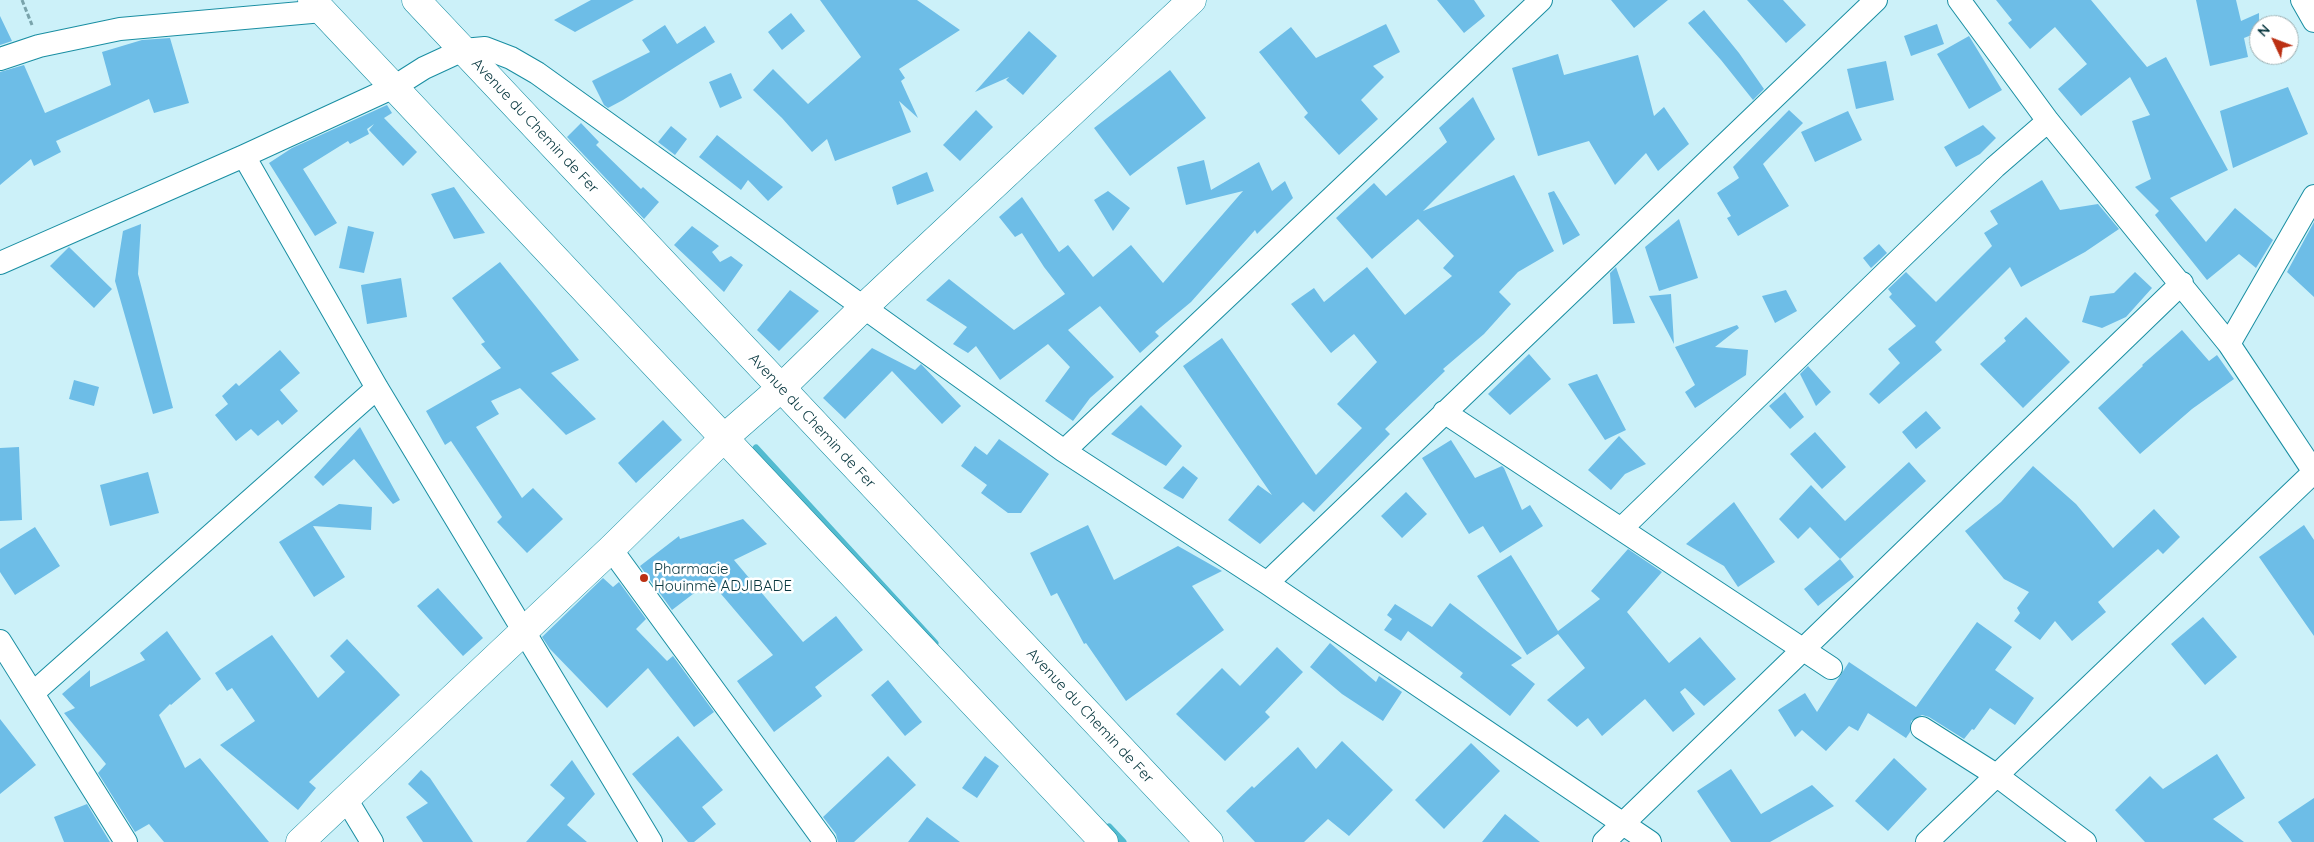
<!DOCTYPE html>
<meta charset="utf-8">
<style>
body{margin:0}
#map{position:relative;width:2314px;height:842px;overflow:hidden;background:#ccf1f9;font-family:Quicksand,sans-serif}
canvas{display:block}
.north{position:absolute;left:2249px;top:15px;width:50px;height:50px;box-sizing:border-box;background:#fff;border:1px solid #9cafb2;border-radius:50%;rotate:313deg;font-size:14px;font-weight:700;line-height:20px;text-align:center;color:#08373f}
.north::after{content:'';display:block;margin:auto;width:18px;height:22px;background:#bb3013;clip-path:polygon(50% 0,100% 100%,50% 72%,0 100%)}
</style>
<div id="map">
<canvas width="2314" height="842"></canvas>
<div class="north">N</div>
</div>
<script>
const ctx = document.querySelector('canvas').getContext('2d');
ctx.lineJoin = 'round';
const toPath = rows => new Path2D(rows.map(r => 'M' + r).join(''));
function trace(path, color, width, dash) { ctx.strokeStyle = color; ctx.lineWidth = width; ctx.lineCap = dash ? 'butt' : 'round'; ctx.setLineDash(dash || []); ctx.stroke(path); }
function fillPath(path, color) { ctx.fillStyle = color; ctx.fill(path, 'evenodd'); }
function label(font, color, halo, rows, align = 'center') {
  ctx.font = font + ' Quicksand,sans-serif'; ctx.lineWidth = 5; ctx.setLineDash([]); ctx.textBaseline = 'middle'; ctx.strokeStyle = halo; ctx.fillStyle = color; for (const [text, x, y, turn = 0] of rows) {
    ctx.save(); ctx.translate(x, y); ctx.rotate((+turn || 0) * Math.PI / 180); ctx.textAlign = isNaN(turn) ? turn : align; if (halo) ctx.strokeText(text, 0, 0); ctx.fillText(text, 0, 0); ctx.restore();
  }
}
const stream = toPath([
 [756,448,935,643],
 [1109,827,1123,842]
]);
const building = toPath([
 [591,0,634,0,575,32,554,20],
 [820,0,917,0,960,30,899,69,905,78,901,81,918,118,899,101,911,132,835,161,827,139,812,152,782,118,753,90,773,69,808,104,861,57],
 [1437,0,1474,0,1485,16,1464,33],
 [1611,0,1668,0,1634,28],
 [1747,0,1783,0,1806,25,1786,43],
 [1996,0,2091,0,2147,67,2166,57,2228,170,2170,198,2206,242,2235,208,2273,240,2256,268,2239,254,2207,280,2155,215,2159,211,2135,187,2151,179,2132,121,2150,115,2130,77,2081,116,2058,89,2087,64,2055,27,2030,49,2008,23,2012,20],
 [2196,0,2236,0,2241,21,2259,13,2259,32,2244,38,2248,57,2210,66],
 [1704,10,1739,53,1764,89,1753,100,1721,60,1688,23],
 [791,13,805,31,782,50,768,32],
 [0,16,12,41,0,45],
 [1386,24,1400,52,1373,66,1384,77,1361,100,1378,119,1339,155,1304,117,1308,113,1259,52,1291,27,1316,58],
 [1937,24,1944,44,1911,56,1904,36],
 [665,25,677,44,705,26,715,42,623,100,608,108,604,105,592,81,650,52,642,40],
 [1029,31,1057,56,1023,95,1006,80,1009,77,975,92],
 [1969,36,2002,90,1969,109,1937,54],
 [170,38,189,103,154,113,149,99,56,141,61,152,34,166,31,159,0,185,0,72,24,65,45,113,111,85,102,52,142,40],
 [1558,54,1564,75,1638,55,1654,116,1664,107,1689,144,1658,171,1646,153,1615,185,1589,141,1538,156,1512,68],
 [1886,61,1894,100,1856,109,1847,69],
 [1170,70,1206,118,1130,176,1094,128],
 [731,73,742,98,720,108,709,82],
 [2288,87,2308,134,2233,168,2220,111],
 [1473,97,1495,139,1423,211,1514,175,1554,251,1518,272,1499,292,1511,304,1484,334,1443,369,1445,371,1385,429,1390,434,1314,512,1303,502,1260,544,1228,520,1258,485,1272,495,1183,366,1222,338,1316,475,1362,428,1337,404,1377,362,1354,334,1331,353,1291,304,1314,288,1324,302,1367,267,1405,315,1452,276,1443,268,1454,256,1418,219,1372,259,1336,218,1374,183,1386,196,1447,142,1439,128],
 [387,105,392,113,384,118,417,152,403,166,369,130,374,124,367,129,369,134,350,144,348,141,303,169,337,223,315,236,269,163,292,148],
 [976,110,993,127,960,161,943,145],
 [1789,110,1803,123,1763,164,1789,206,1738,236,1727,218,1731,216,1717,193,1739,178,1733,167],
 [1848,111,1862,140,1815,162,1801,132],
 [581,123,599,142,596,145,641,189,643,187,659,202,644,219,567,137],
 [1983,125,1996,138,1980,154,1956,167,1944,147],
 [671,126,687,139,675,155,658,142],
 [717,135,751,162,783,187,768,201,748,180,741,190,699,157],
 [1204,160,1211,190,1259,162,1272,191,1285,181,1293,198,1257,234,1255,230,1191,302,1155,332,1159,336,1140,353,1100,306,1068,330,1114,377,1090,398,1073,421,1045,401,1070,367,1048,344,1000,380,976,346,968,353,953,344,967,327,926,300,949,279,1014,330,1065,294,1044,267,1022,233,1015,237,999,217,1022,197,1059,252,1068,245,1093,277,1131,245,1163,283,1243,191,1186,205,1177,167],
 [927,172,934,191,897,205,892,187],
 [2042,180,2060,210,2098,204,2119,229,2085,252,2021,287,2010,267,1935,342,1942,350,1879,404,1869,394,1900,363,1888,349,1916,326,1889,297,1892,294,1888,289,1906,272,1936,302,1992,246,1984,233,1998,224,1990,211],
 [454,187,485,233,454,239,431,194],
 [1108,191,1130,208,1113,231,1094,200],
 [1554,191,1580,235,1563,245,1548,193],
 [1679,219,1698,278,1659,291,1645,247],
 [2314,222,2314,297,2287,272],
 [141,224,138,274,173,408,153,414,115,281,123,231],
 [348,226,374,232,364,273,339,268],
 [692,226,719,246,712,252,720,262,731,256,743,265,724,292,674,245],
 [1879,244,1887,253,1871,268,1863,258],
 [69,247,112,289,94,308,50,266],
 [500,262,579,360,551,373,596,419,566,435,520,388,491,401,499,414,476,427,522,498,533,488,563,519,527,553,497,522,502,517,451,441,445,445,426,411,501,368,481,344,485,342,452,298],
 [1616,267,1635,323,1613,324,1610,273],
 [2135,272,2152,288,2126,317,2102,328,2082,322,2090,296,2114,293],
 [401,278,407,317,367,324,361,285],
 [790,290,819,311,779,351,757,330],
 [1786,290,1797,311,1775,323,1762,296],
 [1671,294,1674,344,1649,296],
 [2026,317,2070,362,2023,408,1980,364,2006,341,2004,338],
 [1737,325,1739,328,1715,347,1748,350,1746,375,1695,408,1685,392,1695,385,1675,347],
 [2182,330,2209,361,2217,355,2234,379,2192,409,2140,454,2098,408,2143,366,2142,365],
 [872,348,915,370,921,364,961,406,942,424,892,371,845,419,823,398],
 [280,350,300,373,280,390,298,411,282,425,278,420,258,436,251,429,236,441,215,415,228,404,222,396,236,383,239,386],
 [1529,354,1551,379,1510,415,1488,394],
 [1808,366,1831,392,1816,406,1800,374],
 [1597,374,1626,430,1605,440,1568,384],
 [74,380,99,387,94,406,69,399],
 [1785,392,1804,417,1790,429,1769,406],
 [1141,405,1182,446,1166,466,1111,434],
 [1926,411,1941,428,1916,449,1902,432],
 [663,420,682,440,636,483,618,463],
 [360,427,400,500,393,504,354,459,323,486,314,477],
 [1815,432,1846,467,1822,489,1790,454],
 [1619,436,1646,464,1625,474,1611,490,1588,470],
 [999,439,1049,474,1021,513,1008,513,981,493,987,485,961,466,975,446,987,455],
 [1451,440,1475,478,1502,466,1504,468,1522,510,1530,505,1543,526,1500,553,1483,526,1469,534,1422,458],
 [19,447,22,520,0,521,0,448],
 [1909,462,1926,481,1840,559,1810,527,1798,539,1779,519,1811,485,1845,521],
 [1183,466,1198,478,1183,499,1163,488],
 [2033,466,2076,504,2113,548,2154,509,2180,537,2163,554,2158,549,2098,602,2106,612,2072,641,2055,621,2040,640,2014,621,2020,613,2017,608,2029,592,2004,579,1965,531,2001,502],
 [148,472,159,513,110,526,100,485],
 [1406,492,1427,514,1402,538,1381,516],
 [1734,502,1775,562,1738,587,1724,566,1686,544],
 [339,504,372,507,371,530,313,526,345,577,314,597,279,542],
 [743,519,767,544,734,560,803,642,836,616,863,650,815,687,822,696,774,732,737,681,773,655,710,581,672,610,640,566,679,536,680,539],
 [1088,525,1114,580,1178,546,1222,571,1192,586,1224,630,1126,701,1086,643,1084,644,1057,593,1051,596,1030,553],
 [2304,525,2314,540,2314,636,2259,557],
 [35,527,60,566,15,595,0,572,0,549],
 [1628,549,1662,572,1627,612,1669,663,1700,637,1736,679,1704,706,1685,688,1680,692,1695,714,1673,732,1645,699,1602,736,1588,718,1577,727,1547,700,1585,668,1558,634,1527,655,1477,576,1511,555,1558,631,1600,599,1591,591],
 [1840,559,1854,577,1818,606,1804,589],
 [603,578,613,587,619,582,646,619,636,629,667,661,673,656,714,712,694,727,648,668,607,708,550,649,542,637],
 [438,588,483,638,463,656,417,606],
 [1450,603,1522,658,1511,665,1535,684,1510,716,1460,677,1463,673,1408,631,1401,641,1384,630,1392,619,1387,615,1395,604,1432,627],
 [2203,617,2237,657,2205,685,2171,644],
 [1977,622,2012,647,1995,670,2034,698,2015,725,1990,708,1974,730,1972,729,1964,739,1929,717,1922,715,1911,721,1910,732,1906,738,1868,713,1858,731,1849,726,1826,751,1802,730,1795,737,1778,710,1805,693,1817,712,1849,662,1916,707],
 [167,631,201,679,171,705,170,704,159,715,185,768,200,758,269,842,164,842,149,824,135,832,98,773,106,764,64,713,75,708,62,694,90,670,90,687,145,660,140,653],
 [272,635,318,698,345,672,330,656,347,639,400,695,309,782,316,788,298,810,220,745,255,721,232,688,227,691,215,673],
 [1330,643,1376,682,1379,676,1402,692,1383,721,1342,694,1310,667],
 [1277,647,1303,672,1265,712,1270,717,1225,761,1176,714,1222,668,1240,686],
 [888,680,922,722,905,736,871,695],
 [0,719,36,765,0,794],
 [678,736,723,790,702,807,716,824,694,842,688,842,632,774],
 [1342,741,1393,790,1349,836,1328,819,1304,842,1255,842,1226,811,1252,786,1254,788,1298,747,1316,769],
 [1471,743,1500,771,1444,829,1415,800],
 [2217,754,2245,798,2213,819,2244,842,2145,842,2115,810,2150,776,2163,789],
 [888,756,916,785,854,842,838,842,836,834,823,817],
 [985,756,999,766,977,798,962,788],
 [1894,758,1927,789,1888,831,1855,801],
 [572,760,595,794,567,825,587,842,526,842,565,798,550,785],
 [1731,769,1761,814,1812,785,1834,806,1770,842,1731,842,1697,791],
 [421,770,430,778,473,842,423,842,406,817,428,803,408,784],
 [2314,798,2314,842,2292,842,2278,822],
 [87,804,110,842,64,842,54,817],
 [1505,814,1540,842,1482,842],
 [927,817,960,842,908,842]
]);
const path = toPath([
 [22,0,32,25]
]);
const minor = toPath([
 [1959,0,2048,121,2229,344,2314,472],
 [2302,0,2314,21],
 [0,59,39,46,120,29,323,11],
 [244,156,377,388,651,842],
 [0,263,244,156,394,87,424,68,463,50,485,48,511,58,537,73,1064,451,1267,583,1650,842],
 [2229,344,2314,196],
 [1444,412,1831,668],
 [1064,451,1541,0],
 [1621,529,1995,167,2048,121],
 [611,549,825,842],
 [1267,583,1876,0],
 [0,641,126,842],
 [33,693,377,388],
 [1922,728,1996,775,2085,842],
 [346,799,372,842],
 [1604,842,2182,283],
 [1927,842,2314,472]
]);
const major = toPath([
 [312,0,1104,842],
 [416,0,1209,842],
 [300,842,611,549,724,438,781,388,863,308,1192,0]
]);
const markers = [
 [644,578,5,"#bb3013"]
];
const streetNames = [
 ["Avenue du Chemin de Fer",535,126,47],
 ["Avenue du Chemin de Fer",812,421,47],
 ["Avenue du Chemin de Fer",1090,716,47]
];
const poiNames = [
 ["Pharmacie",654,569],
 ["Houinmè ADJIBADE",654,586]
];
trace(stream, '#52bbd0', 7);
fillPath(building, '#6dbde7');
trace(minor, '#198ea2', 24);
trace(major, '#198ea2', 29);
trace(path, '#79a3ab', 3, [5, 2.5]);
trace(minor, '#fff', 22);
trace(major, '#fff', 28);
for (const [x, y, r, color] of markers) { const dot = new Path2D(); dot.arc(x, y, r, 0, 2 * Math.PI); ctx.fillStyle = color; ctx.fill(dot); trace(dot, '#fff', 2); }
label('15px', '#08373f', '#fff', streetNames);
label('15px', '#08373f', '#fff', poiNames, 'left');
</script>
